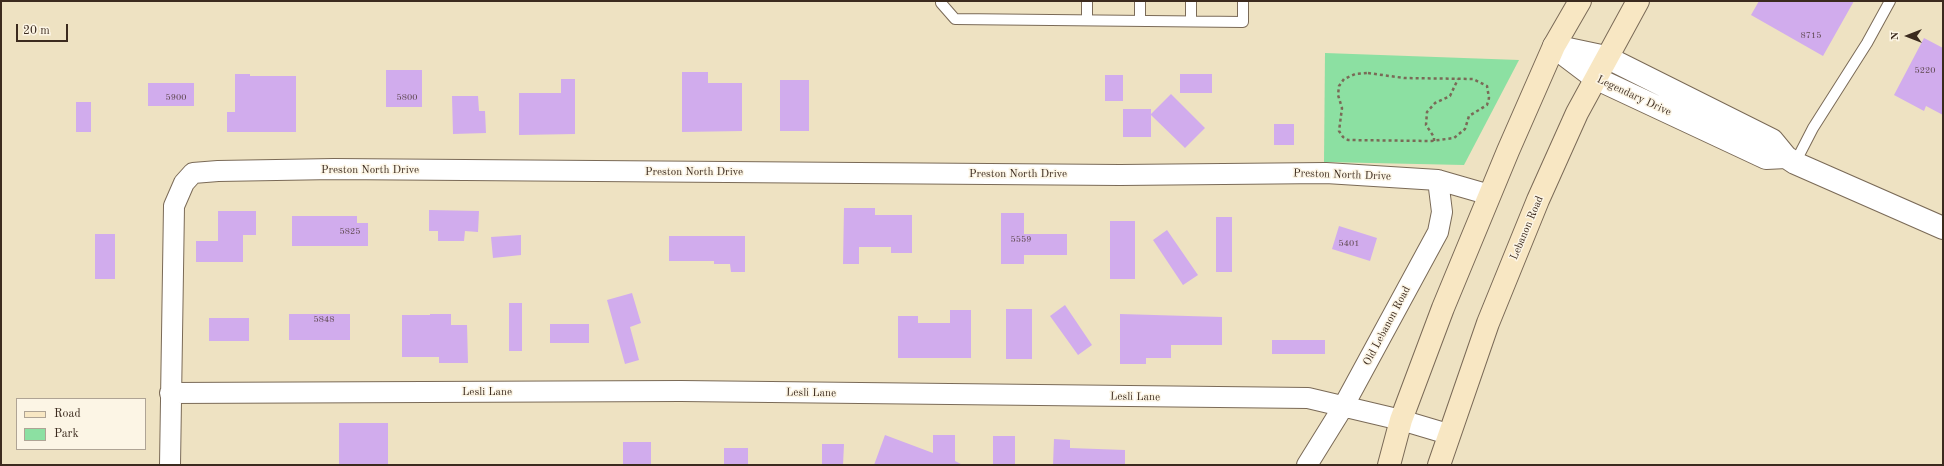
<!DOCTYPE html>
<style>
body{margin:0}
#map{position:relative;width:1944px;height:466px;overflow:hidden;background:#eee2c2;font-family:"Old Standard TT",serif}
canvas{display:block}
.frame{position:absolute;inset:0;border:2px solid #3b2a1e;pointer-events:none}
.legend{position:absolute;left:16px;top:398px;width:130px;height:52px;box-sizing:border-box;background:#fcf5e5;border:1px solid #afa495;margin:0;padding:5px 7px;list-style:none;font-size:12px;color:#3b2a1e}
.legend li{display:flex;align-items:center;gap:8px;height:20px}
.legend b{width:20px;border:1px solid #afa495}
.north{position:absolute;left:1888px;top:16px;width:40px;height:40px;-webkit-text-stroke:3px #fcf5e5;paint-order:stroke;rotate:270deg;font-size:11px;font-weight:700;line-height:16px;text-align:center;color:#3b2a1e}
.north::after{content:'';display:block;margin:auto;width:14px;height:18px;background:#3b2a1e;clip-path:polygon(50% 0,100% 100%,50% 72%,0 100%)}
.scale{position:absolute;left:16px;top:24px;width:52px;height:18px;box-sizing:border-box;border:2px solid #3b2a1e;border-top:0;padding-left:5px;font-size:12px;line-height:14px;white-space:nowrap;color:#3b2a1e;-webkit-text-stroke:3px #fcf5e5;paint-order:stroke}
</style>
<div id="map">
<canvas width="1944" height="466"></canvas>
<div class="frame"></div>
<ul class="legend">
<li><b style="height:5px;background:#f8e7c3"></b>Road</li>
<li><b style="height:11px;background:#8ce0a2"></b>Park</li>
</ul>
<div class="north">N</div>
<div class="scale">20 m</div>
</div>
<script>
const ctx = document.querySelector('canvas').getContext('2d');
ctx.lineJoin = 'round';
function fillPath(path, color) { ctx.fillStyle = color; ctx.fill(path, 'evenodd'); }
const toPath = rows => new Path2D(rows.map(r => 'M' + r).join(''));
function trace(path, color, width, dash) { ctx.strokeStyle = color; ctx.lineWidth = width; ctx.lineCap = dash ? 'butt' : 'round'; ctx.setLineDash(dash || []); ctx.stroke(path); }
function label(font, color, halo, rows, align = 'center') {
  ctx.font = font + ' "Old Standard TT",serif'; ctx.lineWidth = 3; ctx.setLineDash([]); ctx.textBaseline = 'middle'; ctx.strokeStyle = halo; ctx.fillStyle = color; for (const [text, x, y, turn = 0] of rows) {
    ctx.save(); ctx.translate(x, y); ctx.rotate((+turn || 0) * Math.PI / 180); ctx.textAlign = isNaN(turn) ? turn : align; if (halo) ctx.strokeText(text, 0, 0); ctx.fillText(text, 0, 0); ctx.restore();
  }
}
const green = toPath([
 [1325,53,1519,60,1464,165,1324,162]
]);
const building = toPath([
 [1759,1,1854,1,1823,56,1751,15],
 [1924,38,1943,48,1943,115,1926,106,1924,111,1894,95],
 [386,70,422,70,422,107,386,107],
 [682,72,708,72,708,83,742,83,742,131,682,132],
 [235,74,250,74,250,76,296,76,296,132,227,132,227,112,235,112],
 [1180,74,1212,74,1212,93,1180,93],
 [1105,75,1123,75,1123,101,1105,101],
 [561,79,575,79,575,134,519,135,519,93,561,93],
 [780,80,809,80,809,131,780,131],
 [148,83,194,83,194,106,148,106],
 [1171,94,1205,128,1185,148,1151,115,1151,137,1123,137,1123,109,1151,109,1151,114],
 [452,96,478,96,479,111,485,111,486,133,453,134],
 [76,102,91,102,91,132,76,132],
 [1274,124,1294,124,1294,145,1274,145],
 [844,208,875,208,875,215,912,215,912,253,891,253,891,247,859,247,859,264,843,264],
 [429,210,479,211,478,232,465,231,464,241,438,241,438,231,429,231],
 [218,211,256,211,256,235,243,235,243,262,196,262,196,241,218,241],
 [1001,213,1024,213,1024,234,1067,234,1067,255,1024,255,1024,264,1001,264],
 [292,216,357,216,357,223,368,223,368,246,292,246],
 [1216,217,1232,217,1232,272,1216,272],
 [1110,221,1135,221,1135,279,1110,279],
 [1339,226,1377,238,1370,261,1332,249],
 [1167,230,1198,275,1183,285,1153,240],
 [95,234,115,234,115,279,95,279],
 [521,235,521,255,493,258,491,237],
 [669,236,745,236,745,272,731,272,730,264,714,264,714,261,669,261],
 [632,293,641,323,630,327,639,360,625,364,607,300],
 [509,303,522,303,522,351,509,351],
 [1065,305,1092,345,1078,355,1050,316],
 [1006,309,1032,309,1032,359,1006,359],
 [950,310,971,310,971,358,898,358,898,316,918,316,918,323,950,323],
 [289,314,350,314,350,340,289,340],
 [430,314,451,314,451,325,467,325,468,363,439,363,439,357,402,357,402,315,430,315],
 [1120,314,1222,317,1222,345,1171,345,1171,358,1146,358,1146,364,1120,364],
 [209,318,249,318,249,341,209,341],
 [550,324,589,324,589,343,550,343],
 [1272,340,1325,340,1325,354,1272,354],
 [339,423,388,423,388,465,339,465],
 [885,435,933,453,933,435,955,435,955,461,961,464,961,465,874,465],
 [993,436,1015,436,1015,465,993,465],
 [1054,439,1070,440,1070,448,1125,450,1125,465,1053,465],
 [623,442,651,442,651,465,623,465],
 [822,444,844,444,843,465,822,465],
 [724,448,748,448,748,465,724,465]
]);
const path = toPath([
 [1368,73,1404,78,1473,79,1487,86,1489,98,1487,105,1469,116,1465,129,1454,138,1431,141,1348,140,1343,137,1339,131,1342,108,1338,95,1339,86,1344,79,1355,74,1368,73],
 [1434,141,1434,137,1426,125,1427,112,1435,103,1450,96,1458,79]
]);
const service = toPath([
 [941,1,941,3,955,19,1243,22,1243,1],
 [1191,1,1191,21],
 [1087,20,1087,1],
 [1140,21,1140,1],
 [1795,163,1813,128,1867,43,1890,1]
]);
const minor = toPath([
 [170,393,681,391,1308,398,1401,420,1448,434],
 [170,465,174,206,184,183,193,173,218,171,334,169,1120,175,1326,173,1438,180,1490,195],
 [1307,465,1343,407,1438,232,1442,212,1438,180]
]);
const tertiary = toPath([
 [1554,46,1606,57,1772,140,1786,157,1795,163,1943,228],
 [1558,50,1595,78,1766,158,1786,157]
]);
const secondary = toPath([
 [1389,465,1401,420,1443,308,1508,151,1554,46,1580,1],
 [1439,465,1488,323,1538,200,1577,113,1638,1]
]);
const numberNames = [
 ["8715",1811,36],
 ["5220",1925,71],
 ["5900",176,98],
 ["5800",407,98],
 ["5825",350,232],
 ["5559",1021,240],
 ["5401",1349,244],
 ["5848",324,320]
];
const streetNames = [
 ["Legendary Drive",1634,96,25],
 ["Preston North Drive",370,170],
 ["Preston North Drive",694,172],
 ["Preston North Drive",1018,174],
 ["Preston North Drive",1342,175,2],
 ["Lebanon Road",1527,228,-67],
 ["Old Lebanon Road",1387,326,-62],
 ["Lesli Lane",487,392],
 ["Lesli Lane",811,393,1],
 ["Lesli Lane",1135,397,1]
];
fillPath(green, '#8ce0a2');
fillPath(building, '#d1aced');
trace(service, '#7a6a57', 12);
trace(minor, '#7a6a57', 22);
trace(tertiary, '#7a6a57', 24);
trace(secondary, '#7a6a57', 24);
trace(path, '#7a6a57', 2.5, [3, 3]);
trace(service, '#fff', 10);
trace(minor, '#fff', 20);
trace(tertiary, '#fff', 22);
trace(secondary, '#f8e7c3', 22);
label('9px', '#604a52', null, numberNames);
label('11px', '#3b2a1e', '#fcf5e5', streetNames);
</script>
